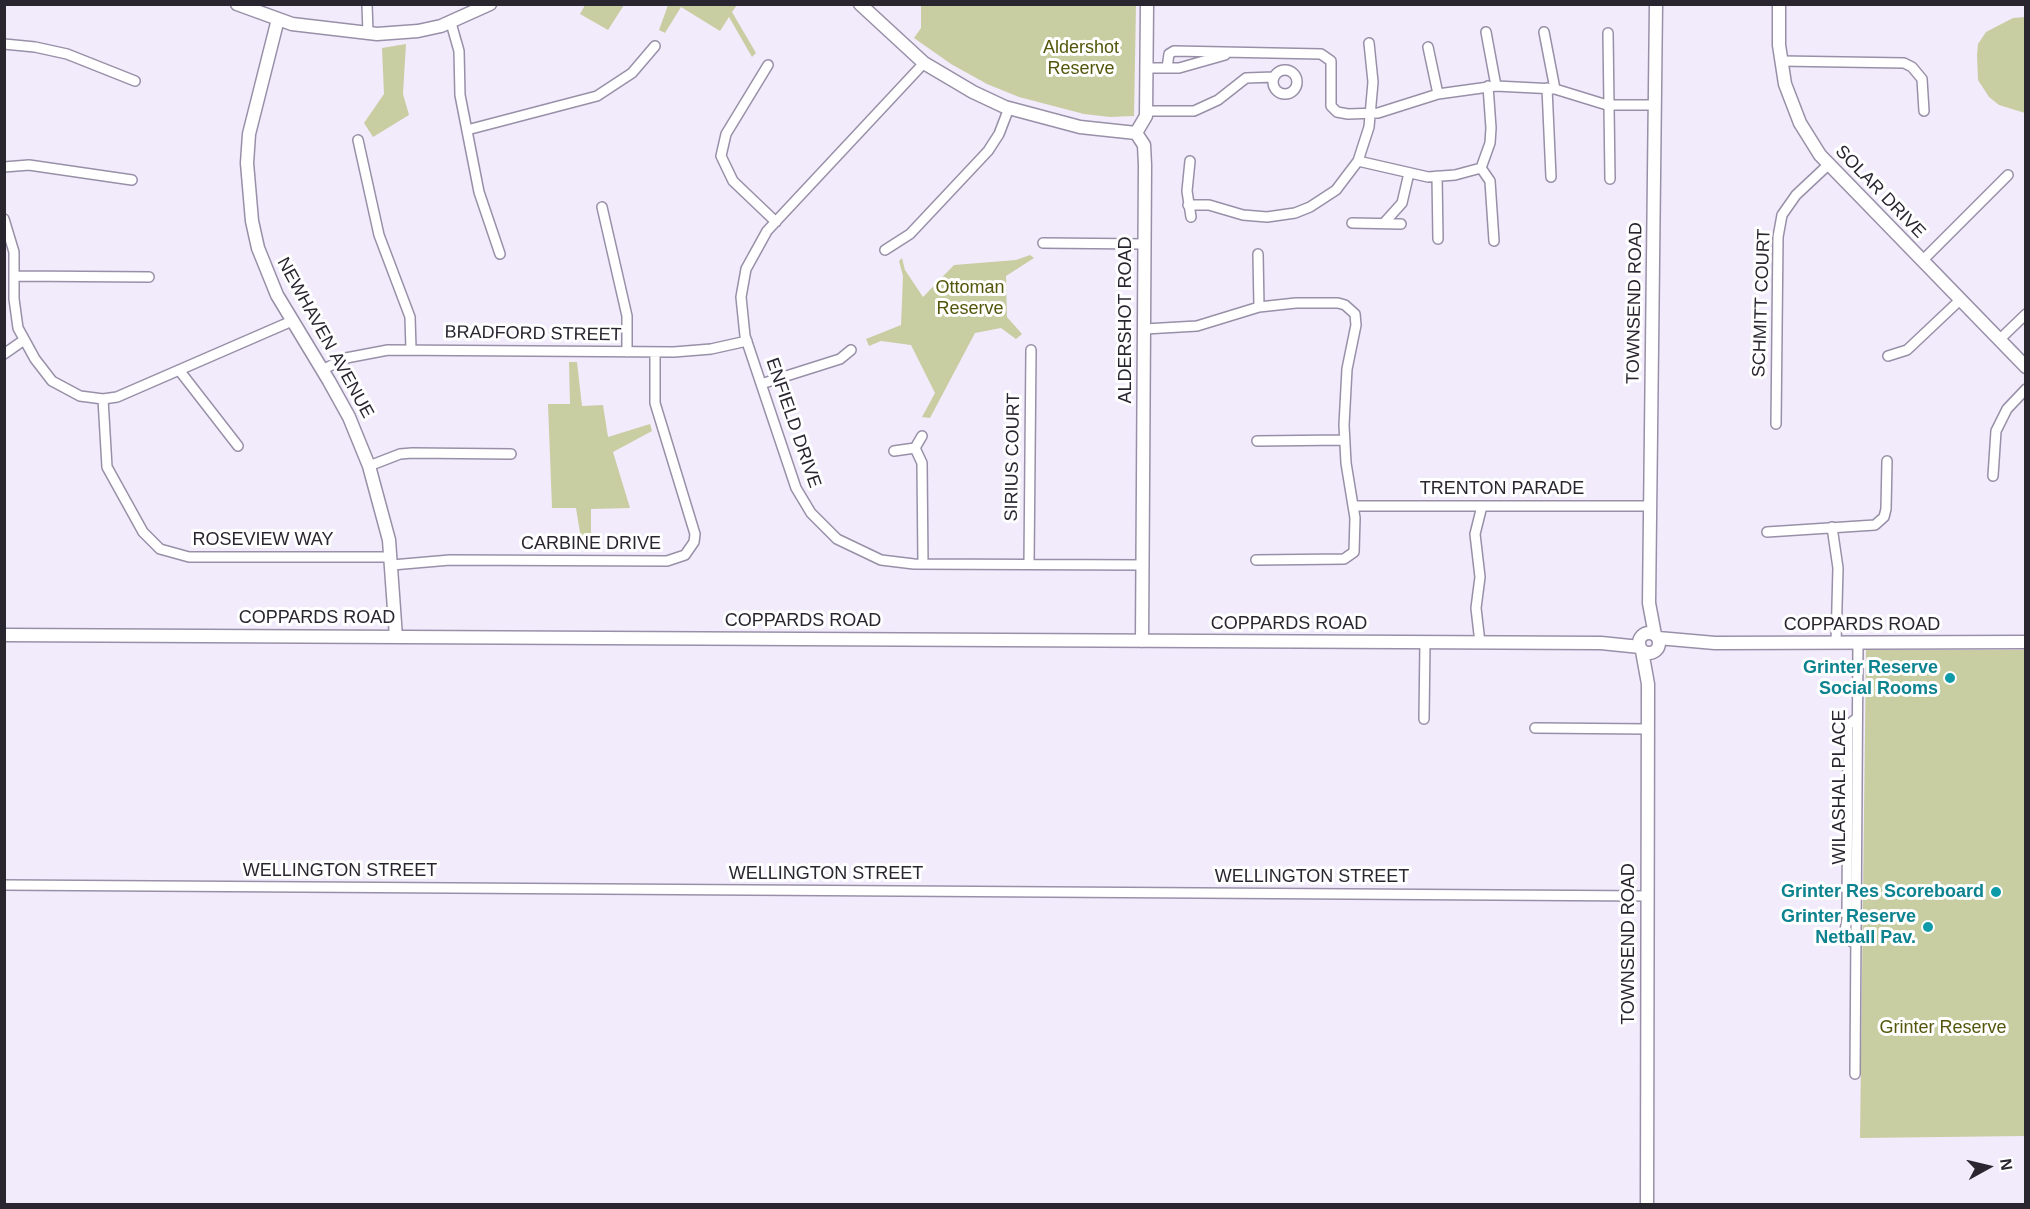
<!DOCTYPE html>
<style>
body{margin:0}
#map{position:relative;width:2030px;height:1209px;overflow:hidden;background:#f1ebfc;font-family:Arial,sans-serif}
canvas{display:block}
.frame{position:absolute;inset:0;border:6px solid #2a2630;pointer-events:none}
.north{position:absolute;left:1958px;top:1137px;width:60px;height:60px;-webkit-text-stroke:4px #fff;paint-order:stroke;rotate:82deg;font-size:16px;font-weight:700;line-height:24px;text-align:center;color:#2a2630}
.north::after{content:'';display:block;margin:auto;width:21px;height:27px;background:#2a2630;clip-path:polygon(50% 0,100% 100%,50% 72%,0 100%)}
</style>
<div id="map">
<canvas width="2030" height="1209"></canvas>
<div class="frame"></div>
<div class="north">N</div>
</div>
<script>
const ctx = document.querySelector('canvas').getContext('2d');
ctx.lineJoin = 'round';
function fillPath(path, color) { ctx.fillStyle = color; ctx.fill(path, 'evenodd'); }
const toPath = rows => new Path2D(rows.map(r => 'M' + r).join(''));
function trace(path, color, width, dash) { ctx.strokeStyle = color; ctx.lineWidth = width; ctx.lineCap = dash ? 'butt' : 'round'; ctx.setLineDash(dash || []); ctx.stroke(path); }
function label(font, color, halo, rows, align = 'center') {
  ctx.font = font + ' Arial,sans-serif'; ctx.lineWidth = 6; ctx.setLineDash([]); ctx.textBaseline = 'middle'; ctx.strokeStyle = halo; ctx.fillStyle = color; for (const [text, x, y, turn = 0] of rows) {
    ctx.save(); ctx.translate(x, y); ctx.rotate((+turn || 0) * Math.PI / 180); ctx.textAlign = isNaN(turn) ? turn : align; if (halo) ctx.strokeText(text, 0, 0); ctx.fillText(text, 0, 0); ctx.restore();
  }
}
const green = toPath([
 [585,5,585,4,624,5,608,30,580,14],
 [668,5,737,5,732,12,756,53,752,57,729,17,720,31,681,7,665,33,659,30],
 [921,5,1136,5,1134,116,1110,117,1084,114,1019,97,987,84,951,64,914,38,921,28],
 [2025,17,2026,17,2025,113,1999,105,1989,97,1978,80,1977,55,1978,44,1986,32,2013,18],
 [406,44,403,94,409,115,373,137,364,123,384,94,382,48],
 [1030,255,1034,258,1006,276,1007,317,1022,334,1016,339,1001,328,975,333,930,418,922,417,935,393,911,345,881,341,869,346,866,339,901,325,903,276,899,261,902,258,905,270,923,297,954,265,1016,260],
 [569,362,577,362,582,406,603,405,608,437,650,424,652,431,613,452,630,508,591,509,591,551,583,551,576,508,552,508,548,404,570,404],
 [1866,650,2025,650,2025,1136,1860,1138]
]);
const street = toPath([
 [367,4,368,33],
 [451,23,459,51,460,95,479,192,500,254],
 [1486,32,1496,86],
 [1544,32,1555,89],
 [1608,33,1610,179],
 [4,44,35,47,67,54,135,81],
 [1428,47,1438,94],
 [1781,61,1904,63,1912,67,1922,79,1924,111],
 [924,63,767,231,746,269,741,297,745,336,796,488,811,513,837,539,881,560,914,564,1143,565],
 [768,65,726,134,721,156,733,181,776,222],
 [1147,68,1179,68,1225,55],
 [1167,68,1169,54,1174,51,1321,54,1331,61,1331,106,1337,112,1348,114,1378,113,1438,94,1496,86,1555,89,1607,105,1655,105],
 '1273 82a12 12 0 1 1 24 0a12 12 0 1 1-24 0Z',
 [1547,88,1551,177],
 [1147,111,1194,111,1218,100,1246,78,1274,77],
 [467,130,597,96,632,73,655,46],
 [358,140,379,235,410,317,411,349],
 [1190,161,1187,191,1191,217],
 [1358,161,1428,177,1455,175,1481,168,1490,143,1491,128,1488,86],
 [4,167,29,165,132,180],
 [1481,168,1490,181,1494,241],
 [1437,176,1438,239],
 [1188,205,1209,205,1243,215,1267,217,1295,213,1310,207,1336,190,1358,161,1369,127,1373,82,1369,43],
 [602,207,627,316,627,352],
 [4,219,14,252,14,299,18,328,35,359,52,381,80,396,103,399,117,397,292,321],
 [1352,223,1401,224],
 [1384,223,1402,203,1409,173],
 [1043,243,1145,244],
 [885,250,910,234,988,151,999,134,1009,108],
 [1258,254,1259,307],
 [1922,261,2008,175],
 [15,276,149,277],
 [1145,329,1197,326,1259,307,1296,303,1338,303,1345,305,1355,314,1356,325,1347,369,1344,425,1346,463,1355,518,1354,552,1344,559,1256,560],
 [1999,340,2026,314],
 [4,354,24,340],
 [1888,356,1907,350,1960,300],
 [179,370,238,446],
 [322,370,346,358,388,350,674,352,711,349,747,341],
 [761,384,840,359,851,350],
 [103,399,107,467,143,532,160,549,189,557,391,557],
 [1776,424,1778,237,1782,215,1796,195,1828,165],
 [1257,441,1344,440],
 [915,448,922,463,923,564],
 [894,451,915,448,922,436],
 [369,466,400,454,412,453,511,454],
 [1993,476,1996,431,2007,409,2026,389],
 [1353,506,1651,506],
 [1832,527,1838,568,1836,643],
 [1767,532,1875,525,1884,517,1886,509,1887,461],
 [1029,564,1031,350],
 [392,565,450,560,667,561,685,555,694,542,695,534,655,403,655,352],
 [1480,643,1476,608,1480,577,1475,534,1482,506],
 [1424,719,1425,642],
 [1535,728,1648,729],
 [4,885,1647,896],
 [1856,944,1844,937,1847,919,1848,725,1857,718],
 [1855,1074,1858,643]
]);
const secondary = toPath([
 [237,4,292,24,377,34,418,31,441,26,490,4],
 [860,4,924,63,973,92,1005,107,1080,127,1136,133],
 [1779,4,1779,45,1785,84,1800,123,1820,155,2026,367],
 [278,19,249,134,247,163,252,221,258,248,277,295,329,381,349,417,369,466,389,540,396,637],
 [1136,133,1144,145,1145,165,1142,641],
 [1136,133,1146,116,1147,4],
 '1639 643a10 10 0 1 1 20 0a10 10 0 1 1-20 0Z',
 [4,635,1601,643,1640,647],
 [1655,635,1649,603,1656,4],
 [1658,638,1715,643,2026,642],
 [1642,651,1648,684,1647,1204]
]);
const markers = [
 [1950,678,6,"#0f9aa8"],
 [1996,892,6,"#0f9aa8"],
 [1928,927,6,"#0f9aa8"]
];
const parkNames = [
 ["Aldershot",1081,48],
 ["Reserve",1081,69],
 ["Ottoman",970,288],
 ["Reserve",970,309],
 ["Grinter Reserve",1943,1028]
];
const streetNames = [
 ["SOLAR DRIVE",1880,192,46],
 ["TOWNSEND ROAD",1635,303,-89],
 ["SCHMITT COURT",1762,303,-88],
 ["ALDERSHOT ROAD",1126,320,-90],
 ["BRADFORD STREET",533,334,1],
 ["NEWHAVEN AVENUE",325,338,61],
 ["ENFIELD DRIVE",793,423,71],
 ["SIRIUS COURT",1013,457,-89],
 ["TRENTON PARADE",1502,489],
 ["ROSEVIEW WAY",263,540],
 ["CARBINE DRIVE",591,544],
 ["COPPARDS ROAD",317,618],
 ["COPPARDS ROAD",803,621],
 ["COPPARDS ROAD",1289,624],
 ["COPPARDS ROAD",1862,625],
 ["WILASHAL PLACE",1840,787,-90],
 ["WELLINGTON STREET",340,871],
 ["WELLINGTON STREET",826,874],
 ["WELLINGTON STREET",1312,877],
 ["TOWNSEND ROAD",1629,944,-90]
];
const cultureNames = [
 ["Grinter Reserve",1938,668],
 ["Social Rooms",1938,689],
 ["Grinter Res Scoreboard",1984,892],
 ["Grinter Reserve",1916,917],
 ["Netball Pav.",1916,938]
];
fillPath(green, '#c9cda2');
trace(street, '#9990a8', 12);
trace(secondary, '#9990a8', 15);
trace(street, '#fff', 9);
trace(secondary, '#fff', 12);
for (const [x, y, r, color] of markers) { const dot = new Path2D(); dot.arc(x, y, r, 0, 2 * Math.PI); ctx.fillStyle = color; ctx.fill(dot); trace(dot, '#fff', 2); }
label('18px', '#54570b', '#fff', parkNames);
label('18px', '#2a2630', '#fff', streetNames);
label('bold 18px', '#0d838f', '#fff', cultureNames, 'right');
</script>
